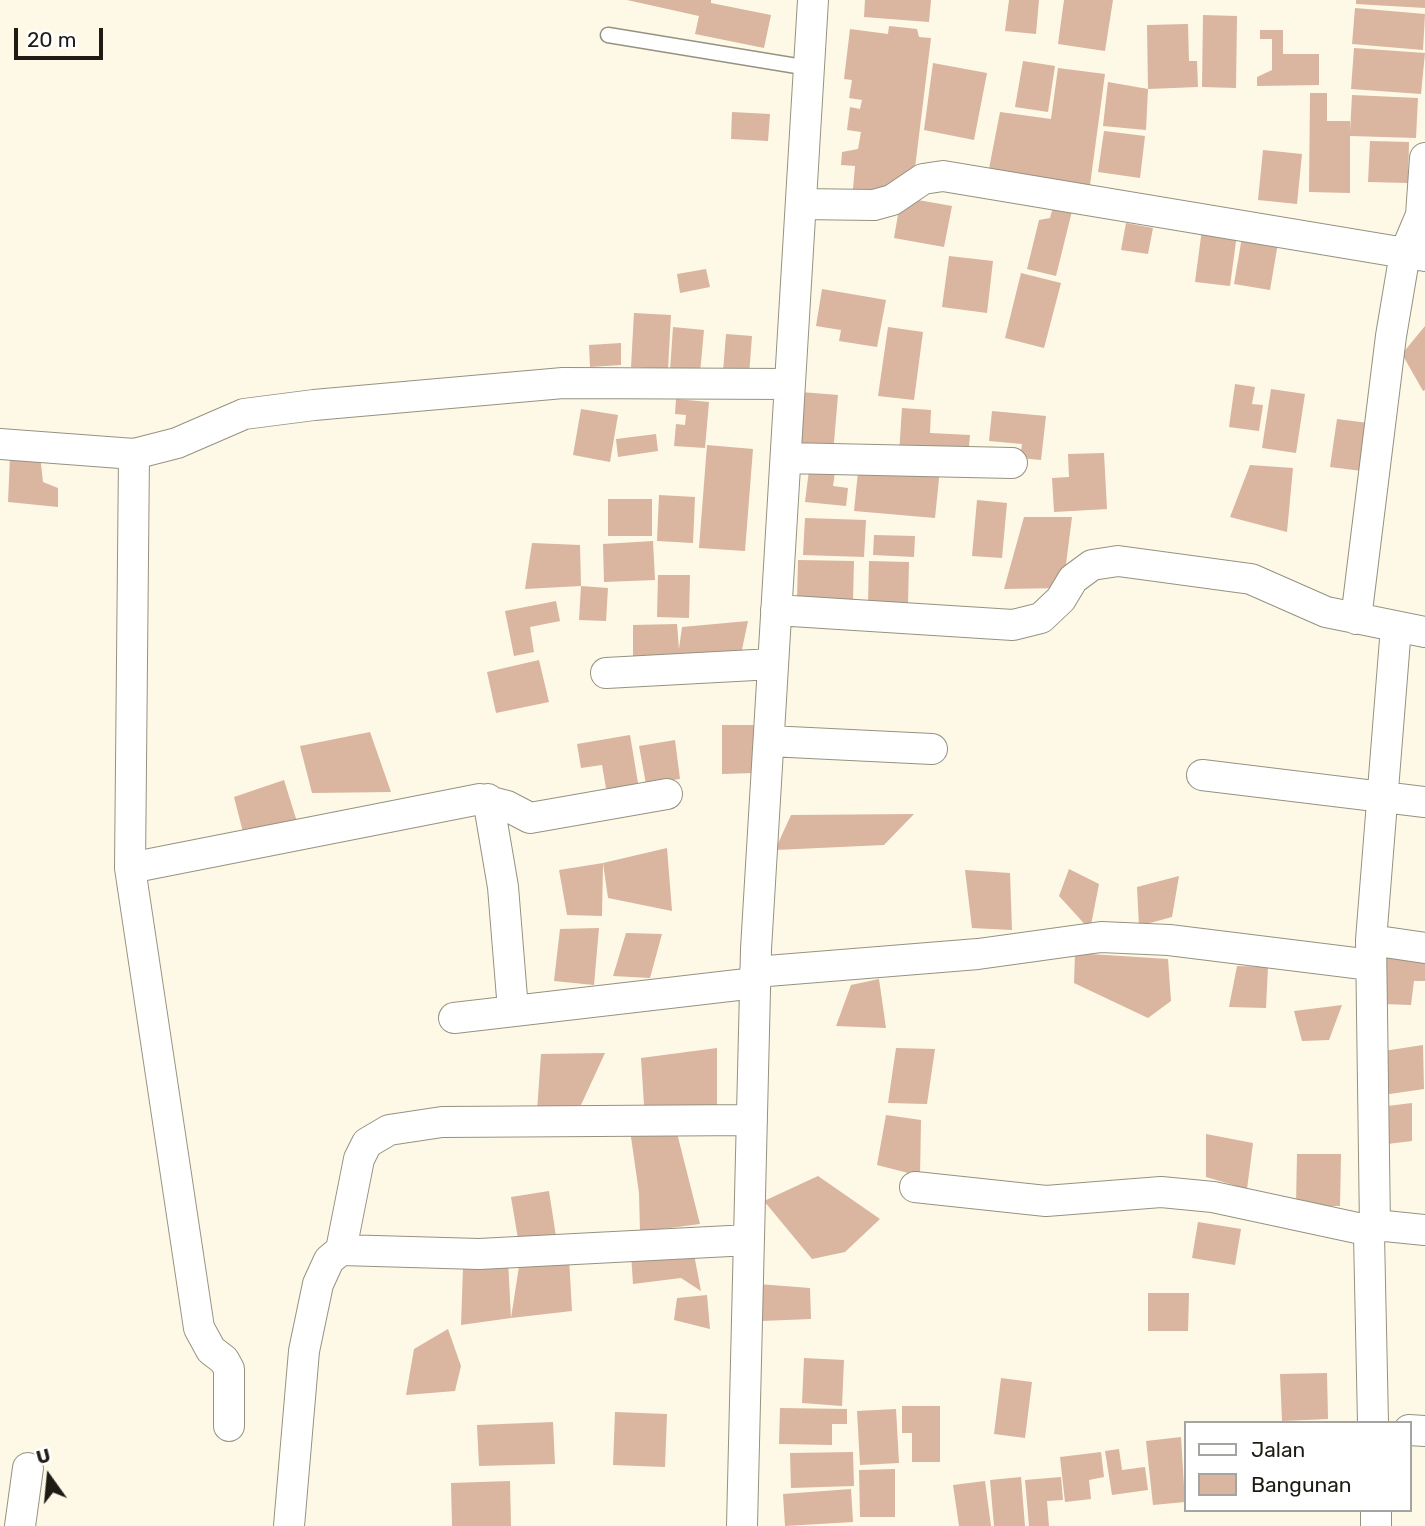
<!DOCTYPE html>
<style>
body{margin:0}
#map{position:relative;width:1425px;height:1526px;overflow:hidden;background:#fdf9e6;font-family:Rubik,sans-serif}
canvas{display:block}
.legend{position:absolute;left:1184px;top:1421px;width:228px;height:91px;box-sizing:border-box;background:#fff;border:2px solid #a5a4a1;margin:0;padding:9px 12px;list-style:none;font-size:21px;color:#1d1b14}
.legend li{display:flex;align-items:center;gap:14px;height:35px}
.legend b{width:35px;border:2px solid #a5a4a1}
.north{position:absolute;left:14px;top:1442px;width:70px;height:70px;-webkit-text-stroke:5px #fff;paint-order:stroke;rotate:345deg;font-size:19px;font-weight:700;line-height:28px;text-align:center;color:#1d1b14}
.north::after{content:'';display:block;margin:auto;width:24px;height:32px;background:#1d1b14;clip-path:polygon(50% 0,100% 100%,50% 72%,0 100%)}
.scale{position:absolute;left:14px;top:28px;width:89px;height:32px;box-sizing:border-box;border:4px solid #1d1b14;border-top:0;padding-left:9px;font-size:21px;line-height:24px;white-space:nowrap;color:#1d1b14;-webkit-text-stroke:5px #fff;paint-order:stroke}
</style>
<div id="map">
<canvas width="1425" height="1526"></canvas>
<ul class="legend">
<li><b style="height:9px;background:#fff"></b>Jalan</li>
<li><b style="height:19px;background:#dab59f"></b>Bangunan</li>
</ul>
<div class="north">U</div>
<div class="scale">20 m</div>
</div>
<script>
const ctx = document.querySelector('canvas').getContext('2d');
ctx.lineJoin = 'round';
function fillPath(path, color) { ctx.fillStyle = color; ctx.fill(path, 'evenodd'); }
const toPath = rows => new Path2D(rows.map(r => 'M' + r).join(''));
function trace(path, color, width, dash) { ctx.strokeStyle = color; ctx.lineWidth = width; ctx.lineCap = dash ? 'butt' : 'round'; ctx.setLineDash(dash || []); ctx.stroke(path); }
const building = toPath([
 [627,0,711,0,711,3,771,15,764,48,695,34,699,16],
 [865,0,931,0,929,22,864,17],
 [1009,0,1039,0,1036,34,1005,31],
 [1064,0,1113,0,1105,51,1058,44],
 [1356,0,1425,0,1425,8,1356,4],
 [1355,8,1425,14,1423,50,1352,44],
 [1203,15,1237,16,1236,88,1202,87],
 [1188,24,1189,61,1197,61,1198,87,1148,89,1147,25],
 [889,26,917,29,919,37,931,38,914,176,891,192,853,189,855,166,841,165,842,152,858,149,861,132,847,130,850,107,860,109,862,100,849,98,852,80,844,79,850,29,888,34],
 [1260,30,1283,30,1283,54,1319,54,1319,85,1257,86,1257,77,1272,70,1272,39,1260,39],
 [1354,48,1425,53,1421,94,1351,89],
 [1023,61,1055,66,1048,112,1015,107],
 [933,63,987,73,974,140,924,130],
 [1058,68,1105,74,1090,185,988,174,1000,112,1051,119],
 [1108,82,1148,89,1146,130,1103,126],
 [1310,93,1327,93,1327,121,1350,121,1350,132,1352,95,1418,98,1416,138,1350,136,1350,193,1309,192],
 [732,112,770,114,768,141,731,139],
 [1104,131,1145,136,1140,178,1098,172],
 [1370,141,1409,142,1408,183,1368,182],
 [1263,150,1302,154,1297,204,1258,200],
 [901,197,952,206,944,247,894,238],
 [1053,207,1072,211,1056,276,1027,269,1039,220,1050,218],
 [1126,223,1153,228,1148,254,1121,250],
 [1202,229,1237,234,1230,286,1195,282],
 [1243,231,1279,237,1270,290,1234,284],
 [949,256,993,261,987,313,942,307],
 [706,269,710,287,680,293,677,274],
 [1021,273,1061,283,1044,348,1005,338],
 [822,289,886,300,877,347,839,341,841,330,816,326],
 [634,313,671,315,668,369,631,367],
 [1425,326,1425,390,1423,391,1402,354],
 [673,327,704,330,700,373,670,371],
 [888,327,923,332,914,400,878,396],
 [726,334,752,336,749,375,723,372],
 [621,343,621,365,590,367,589,345],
 [1235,384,1255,387,1252,404,1263,405,1259,431,1229,427],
 [1271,389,1305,394,1296,453,1262,448],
 [801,392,838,395,833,454,796,451],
 [676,399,709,402,705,448,674,446,676,424,685,425,686,415,675,414],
 [902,408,931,410,930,433,970,435,968,458,899,454],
 [581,409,618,415,610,462,573,455],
 [992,411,1046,416,1041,460,1020,458,1022,444,989,441],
 [1337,419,1368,423,1362,471,1330,467],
 [656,434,658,451,618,457,616,439],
 [707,445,753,449,745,551,699,548],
 [1104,453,1107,509,1054,512,1052,478,1069,477,1068,454],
 [40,455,43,482,58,488,58,507,8,502,10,457],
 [810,462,836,465,833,486,848,488,846,506,805,502],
 [859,462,940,469,935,518,854,511],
 [1250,465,1293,468,1287,532,1230,517],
 [659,495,695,497,693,543,657,541],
 [608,499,652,499,652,536,608,536],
 [977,500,1007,503,1002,558,972,556],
 [1024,517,1072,517,1063,588,1004,589],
 [805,518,866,520,864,557,803,555],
 [874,535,915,536,914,557,873,555],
 [653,541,655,580,604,582,603,544],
 [532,543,580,545,581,586,525,589],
 [798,560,854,561,853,602,797,601],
 [869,561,909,562,908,604,868,603],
 [658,575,690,575,689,618,657,617],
 [581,586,608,588,606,621,579,620],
 [556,601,560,621,530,627,534,652,514,656,505,611],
 [748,621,740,659,633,662,633,625,677,624,679,649,682,627],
 [539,660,549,702,496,713,487,672],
 [722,725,755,725,755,773,722,774],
 [370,732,391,792,312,793,300,746],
 [630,735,639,789,607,794,602,765,581,768,577,744],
 [675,740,680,779,646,784,639,746],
 [284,780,298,825,244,836,234,797],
 [914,814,884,845,775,850,791,815],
 [667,848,672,911,608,898,603,863,602,916,567,915,559,870,603,863],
 [1069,869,1099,884,1090,930,1059,896],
 [965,870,1010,873,1012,930,972,928],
 [1179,876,1172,917,1139,926,1137,887],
 [599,928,594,985,554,981,560,929],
 [626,933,662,934,650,978,613,976],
 [1075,953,1168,959,1171,1001,1148,1018,1074,983],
 [1377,957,1425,960,1425,981,1414,981,1411,1005,1383,1004],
 [1237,966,1268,967,1266,1008,1229,1007],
 [879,979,886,1028,836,1026,851,985],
 [1342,1005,1329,1040,1302,1041,1294,1011],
 [1423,1045,1424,1089,1376,1096,1377,1052],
 [717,1048,717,1106,644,1105,641,1058],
 [896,1048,935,1049,927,1104,888,1103],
 [605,1053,581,1105,537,1111,541,1054],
 [1412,1103,1412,1141,1379,1145,1379,1107],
 [886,1115,921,1120,920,1176,877,1165],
 [676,1129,700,1224,640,1232,639,1193,630,1130],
 [1206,1134,1253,1143,1247,1189,1206,1177],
 [1297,1154,1341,1154,1340,1206,1296,1206],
 [818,1176,880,1219,845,1252,812,1259,764,1201],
 [549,1191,557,1243,519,1245,511,1197],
 [1198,1222,1241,1229,1235,1265,1192,1258],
 [693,1249,701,1291,681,1278,633,1284,631,1254],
 [569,1257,572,1311,511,1318,520,1260],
 [508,1260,511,1318,461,1325,463,1268],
 [758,1284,810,1288,811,1319,761,1321],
 [1148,1293,1189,1293,1188,1331,1148,1331],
 [707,1295,710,1329,674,1320,677,1298],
 [448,1329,461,1366,455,1391,406,1395,414,1349],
 [804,1358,844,1360,842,1406,802,1403],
 [1327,1373,1328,1419,1282,1421,1280,1374],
 [1001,1378,1032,1382,1025,1438,994,1434],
 [902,1406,940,1406,940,1462,912,1462,912,1433,902,1433],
 [780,1408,847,1409,847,1424,832,1424,832,1445,779,1444],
 [896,1409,899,1463,860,1465,857,1411],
 [615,1412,667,1414,665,1467,613,1465],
 [553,1422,555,1464,479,1466,477,1425],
 [1181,1437,1185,1502,1153,1505,1146,1441],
 [1119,1449,1122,1470,1145,1467,1148,1490,1112,1495,1105,1451],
 [853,1452,854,1486,791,1488,790,1453],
 [1101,1452,1104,1477,1089,1480,1091,1499,1065,1502,1060,1457],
 [895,1469,895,1517,860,1517,859,1470],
 [1021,1477,1025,1526,994,1526,990,1480],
 [1061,1477,1063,1500,1047,1501,1049,1526,1029,1526,1025,1480],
 [510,1481,511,1526,452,1526,451,1483],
 [985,1481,991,1526,959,1526,953,1485],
 [851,1489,853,1522,785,1526,783,1494]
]);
const service = toPath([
 [608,35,809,68]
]);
const minor = toPath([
 [1425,158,1421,215,1405,253,1425,256],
 [801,204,874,205,892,200,923,179,943,176,1405,253,1391,336,1356,619],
 [0,444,134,454,177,443,244,414,314,405,563,383,790,384],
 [134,454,130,868,199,1328,211,1350,224,1360,229,1369,229,1426],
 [786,458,1012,463],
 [776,610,1013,625,1041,618,1061,599,1073,579,1092,565,1118,561,1251,579,1326,612,1425,632],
 [606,673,773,664],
 [769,741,932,749],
 [1202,775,1425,802],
 [488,799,503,887,513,1010],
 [130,868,480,799,507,806,530,818,667,794],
 [1371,940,1425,948],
 [755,972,978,954,1101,937,1169,940,1371,965],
 [454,1018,755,983],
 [915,1187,1046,1201,1161,1192,1213,1197,1371,1231],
 [1375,1228,1371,940,1396,627],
 [341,1250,359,1159,367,1143,389,1130,442,1122,752,1120],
 [1373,1423,1369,1235,1375,1228,1385,1226,1425,1230],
 [1409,1430,1425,1431],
 [1376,1510,1376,1526],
 [20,1526,28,1468],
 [289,1526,304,1351,318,1284,329,1260,341,1250,479,1254,749,1240],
 [742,1526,756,949,813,0]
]);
fillPath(building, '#dab59f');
trace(service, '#969281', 17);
trace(minor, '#969281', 32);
trace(service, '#fff', 14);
trace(minor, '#fff', 30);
</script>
